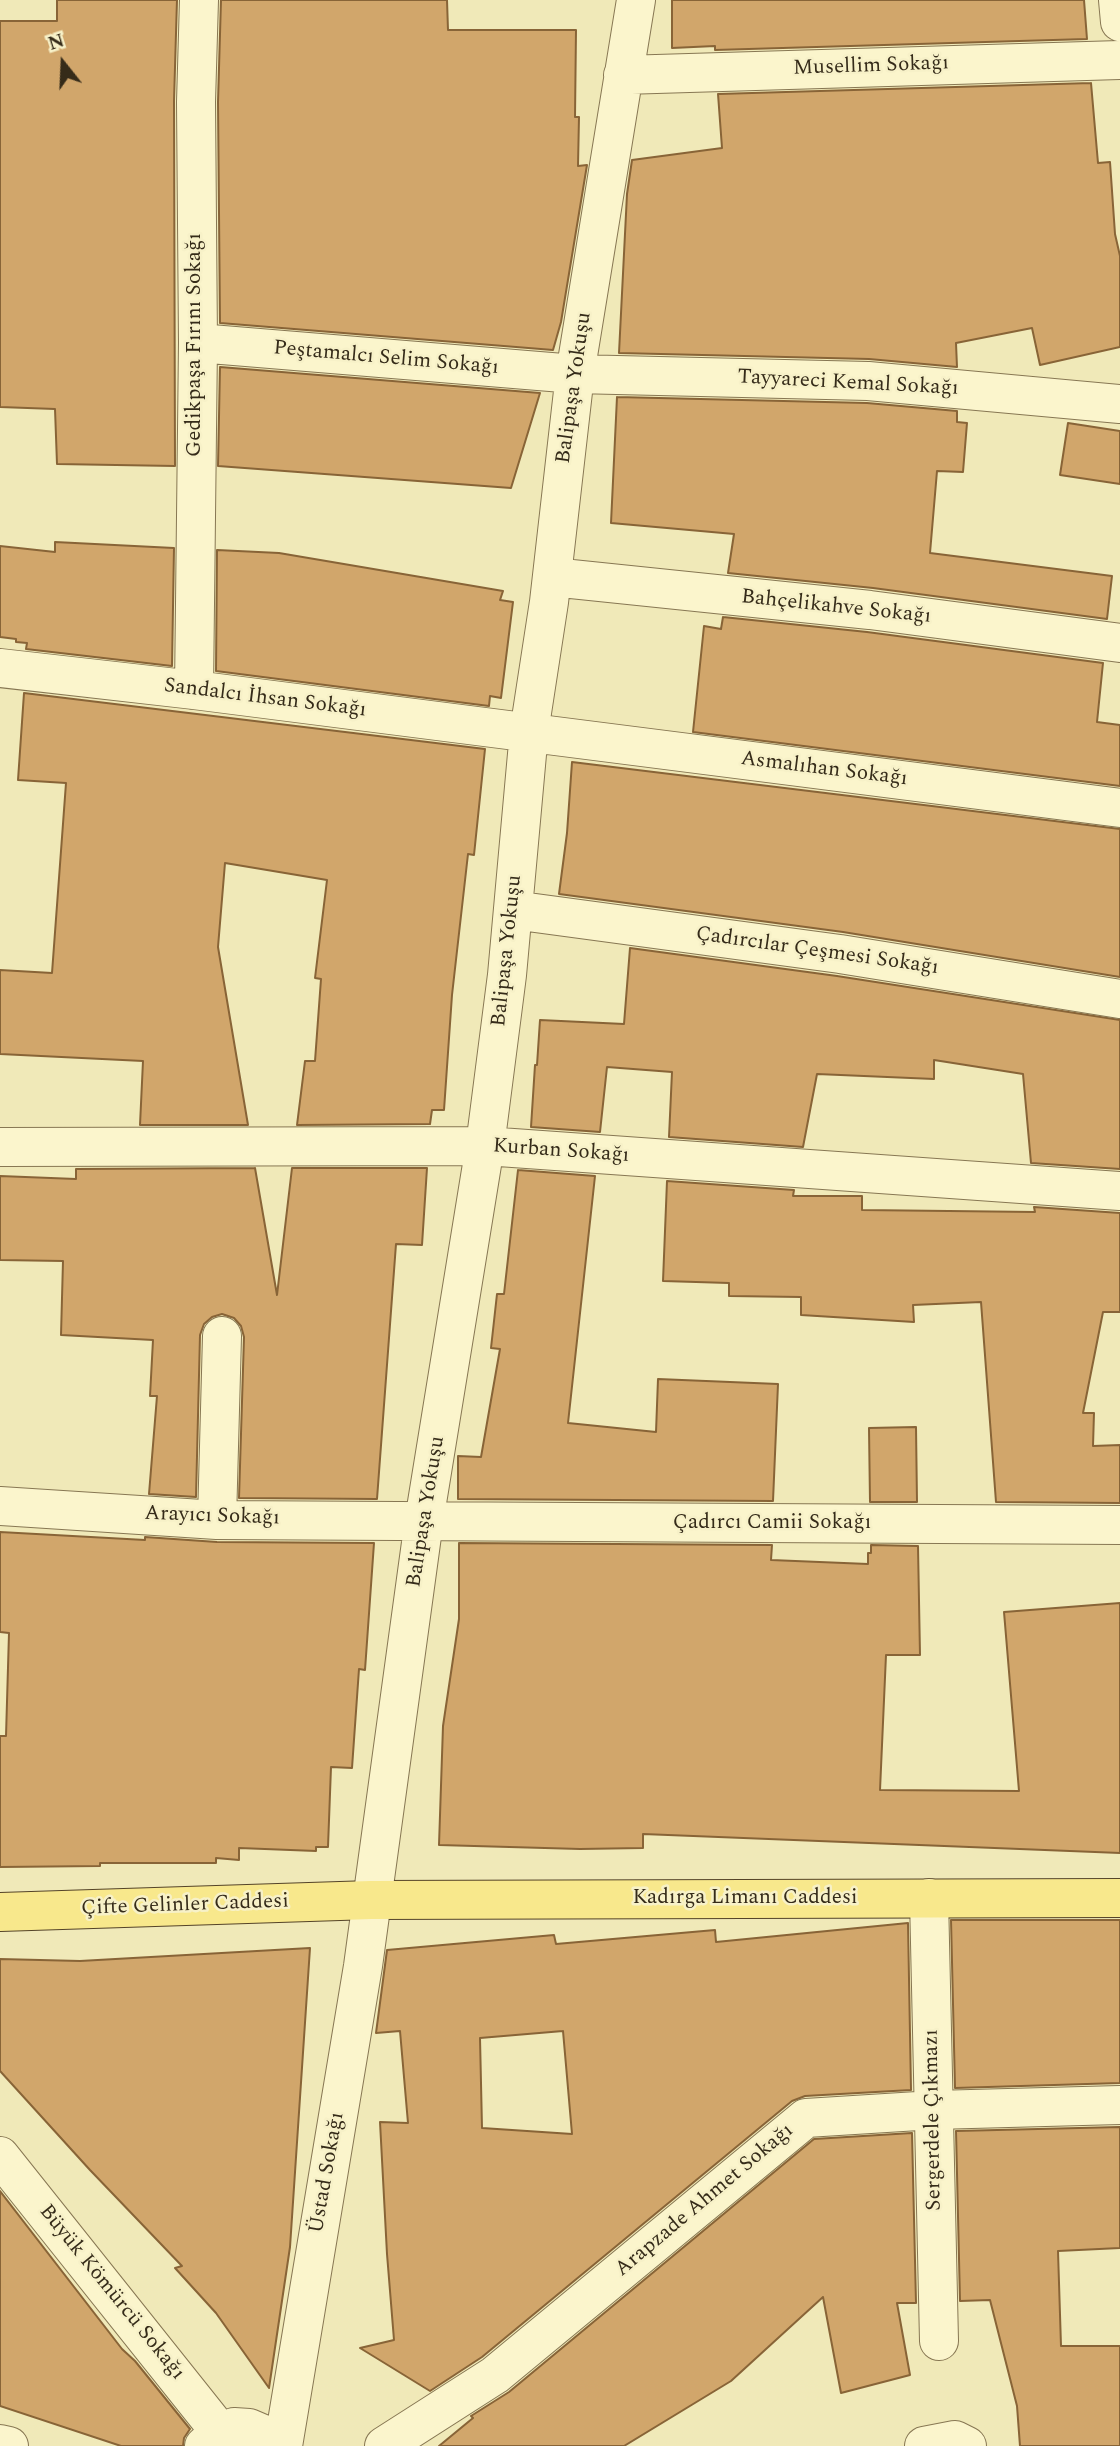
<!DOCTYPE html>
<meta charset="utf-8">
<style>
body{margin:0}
#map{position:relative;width:1120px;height:2446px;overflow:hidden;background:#f0e9b8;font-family:Spectral,serif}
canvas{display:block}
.north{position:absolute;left:28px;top:28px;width:70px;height:70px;-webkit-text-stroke:5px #f7f1c8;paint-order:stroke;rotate:342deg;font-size:19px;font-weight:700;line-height:28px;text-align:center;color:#352b19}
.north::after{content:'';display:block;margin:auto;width:24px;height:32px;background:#352b19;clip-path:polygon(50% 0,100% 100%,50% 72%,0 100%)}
</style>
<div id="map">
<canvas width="1120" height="2446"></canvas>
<div class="north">N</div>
</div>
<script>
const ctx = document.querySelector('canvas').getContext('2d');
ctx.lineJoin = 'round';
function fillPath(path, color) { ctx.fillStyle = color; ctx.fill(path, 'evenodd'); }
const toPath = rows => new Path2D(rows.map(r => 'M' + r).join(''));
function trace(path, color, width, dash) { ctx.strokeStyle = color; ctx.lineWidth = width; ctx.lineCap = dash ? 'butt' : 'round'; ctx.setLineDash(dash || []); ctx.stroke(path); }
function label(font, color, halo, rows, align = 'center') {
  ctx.font = font + ' Spectral,serif'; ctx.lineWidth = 5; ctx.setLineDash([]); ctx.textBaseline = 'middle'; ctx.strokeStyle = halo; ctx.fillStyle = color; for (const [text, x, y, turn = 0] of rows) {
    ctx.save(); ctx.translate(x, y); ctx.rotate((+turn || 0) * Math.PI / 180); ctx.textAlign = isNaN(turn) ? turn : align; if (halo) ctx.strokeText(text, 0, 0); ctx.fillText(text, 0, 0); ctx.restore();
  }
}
const building = toPath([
 [57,0,177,0,174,101,175,466,57,464,55,409,0,407,0,21,57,21,57,0],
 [221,0,447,0,448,30,576,30,575,117,579,117,578,166,587,165,561,322,553,350,220,323,218,102,221,0],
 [672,0,1084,0,1087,39,715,50,715,46,672,48,672,0],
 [1091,83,1098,163,1110,162,1115,234,1120,256,1120,347,1040,365,1032,328,956,343,957,367,869,359,619,353,627,194,632,160,722,148,718,94,1091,83],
 [220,367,540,393,511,488,218,466,220,367],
 [617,397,867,403,957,411,957,422,967,423,963,472,937,471,930,553,1112,576,1107,619,873,588,728,573,734,534,611,523,617,397],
 [1068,423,1120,431,1120,484,1060,475,1068,423],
 [55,542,174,548,172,666,26,649,27,643,16,642,16,639,0,637,0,546,55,552,55,542],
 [217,550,279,553,503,591,500,600,513,602,501,698,490,696,489,706,216,671,217,550],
 [723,617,867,632,1103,663,1097,722,1120,725,1120,786,693,732,704,626,721,629,723,617],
 [24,693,485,749,474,855,468,854,452,995,444,1110,432,1110,430,1124,297,1125,305,1061,315,1061,321,979,315,978,327,880,225,863,218,947,248,1125,140,1125,143,1061,0,1054,0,970,52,973,66,783,18,780,24,693],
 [572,762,1120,829,1120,977,843,932,559,894,567,833,572,762],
 [630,948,837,976,1120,1020,1120,1169,1031,1163,1023,1074,934,1060,934,1079,817,1074,803,1147,669,1137,672,1072,607,1067,600,1132,531,1127,535,1065,537,1065,540,1020,624,1024,630,948],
 [255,1168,277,1295,292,1168,427,1168,422,1245,396,1244,377,1499,239,1498,244,1337,241,1326,234,1318,222,1314,212,1317,204,1324,200,1335,196,1497,149,1494,157,1396,150,1396,153,1340,61,1335,63,1261,0,1260,0,1176,76,1179,76,1169,255,1168],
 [518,1170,595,1176,568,1423,656,1432,658,1379,778,1384,773,1501,458,1499,458,1456,481,1457,500,1349,491,1348,497,1294,504,1294,518,1170],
 [667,1181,794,1190,793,1196,862,1196,862,1210,1035,1212,1034,1207,1120,1213,1120,1312,1103,1312,1083,1413,1094,1413,1093,1446,1120,1445,1120,1503,996,1502,981,1302,913,1305,914,1322,801,1315,801,1297,729,1296,729,1283,663,1281,667,1181],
 [916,1427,917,1502,870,1502,869,1428,916,1427],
 [0,1532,145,1540,145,1537,217,1542,374,1543,365,1670,359,1669,352,1768,331,1767,328,1847,316,1847,316,1851,239,1848,239,1860,216,1858,216,1863,100,1863,100,1866,0,1867,0,1736,6,1736,9,1633,0,1632,0,1532],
 [459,1543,772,1545,771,1560,868,1564,868,1553,871,1553,871,1545,918,1546,920,1655,886,1655,880,1790,1019,1791,1004,1612,1120,1603,1120,1853,643,1834,643,1848,580,1849,439,1845,443,1726,459,1619,459,1543],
 [951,1920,1120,1920,1120,2083,955,2088,951,1920],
 [908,1923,911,2090,805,2096,792,2101,482,2357,430,2391,360,2348,394,2340,387,2254,380,2122,408,2123,400,2031,376,2033,387,1950,554,1935,556,1944,715,1930,716,1942,908,1923],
 [563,2031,572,2134,482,2128,480,2038,563,2031],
 [310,1948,290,2247,269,2388,216,2313,175,2268,182,2266,90,2170,0,2071,0,1959,80,1961,310,1948],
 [1120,2127,1120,2248,1058,2251,1061,2346,1120,2346,1120,2446,1020,2446,1017,2406,990,2300,960,2301,956,2131,1120,2127],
 [912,2133,916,2303,897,2303,910,2375,841,2393,823,2297,731,2381,624,2446,439,2446,473,2418,471,2416,509,2392,814,2139,912,2133],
 [0,2191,122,2349,135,2361,190,2429,184,2438,183,2446,121,2446,0,2406,0,2191]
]);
const minor = toPath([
 [1118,0,1120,22],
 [623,75,1120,60],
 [198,343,575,374,868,381,1120,404],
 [552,577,870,610,1120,643],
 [0,668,194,690,1120,808],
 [194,690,198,343,196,102,199,0],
 [513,910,840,954,1120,999],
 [0,1147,485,1146,1120,1191],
 [0,1506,217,1520,1120,1525],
 [217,1520,222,1336],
 [929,1898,939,2341],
 [0,2156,220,2432],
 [0,2444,9,2446],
 [204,2446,220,2432,234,2427,249,2428,263,2434,276,2446],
 [283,2446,363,1966,424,1521,485,1146,507,975,529,732,549,602,575,374,636,0],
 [384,2446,495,2375,806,2118,934,2110,1120,2105],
 [924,2446,955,2440,967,2446]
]);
const major = toPath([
 [0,1912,371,1900,1120,1898]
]);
const streetNames = [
 ["Musellim Sokağı",871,67,-2],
 ["Gedikpaşa Fırını Sokağı",196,345,-90],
 ["Peştamalcı Selim Sokağı",386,359,5],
 ["Tayyareci Kemal Sokağı",848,384,3],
 ["Balipaşa Yokuşu",575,388,-82],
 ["Bahçelikahve Sokağı",836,608,6],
 ["Sandalcı İhsan Sokağı",265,699,7],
 ["Asmalıhan Sokağı",824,770,7],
 ["Balipaşa Yokuşu",508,951,-84],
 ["Çadırcılar Çeşmesi Sokağı",817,952,8],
 ["Kurban Sokağı",561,1152,4],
 ["Balipaşa Yokuşu",427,1512,-81],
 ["Arayıcı Sokağı",212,1517,2],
 ["Çadırcı Camii Sokağı",772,1524],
 ["Kadırga Limanı Caddesi",745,1899],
 ["Çifte Gelinler Caddesi",185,1906,-2],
 ["Sergerdele Çıkmazı",934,2120,-91],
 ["Üstad Sokağı",328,2173,-80],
 ["Arapzade Ahmet Sokağı",705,2201,-40],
 ["Büyük Kömürcü Sokağı",111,2293,51]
];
fillPath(building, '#d1a66b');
trace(building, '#886437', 2);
trace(minor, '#877753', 40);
trace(major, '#544328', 40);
trace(minor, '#fbf5cc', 38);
trace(major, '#f8e88c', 38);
label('21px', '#352b19', '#f7f1c8', streetNames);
</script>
